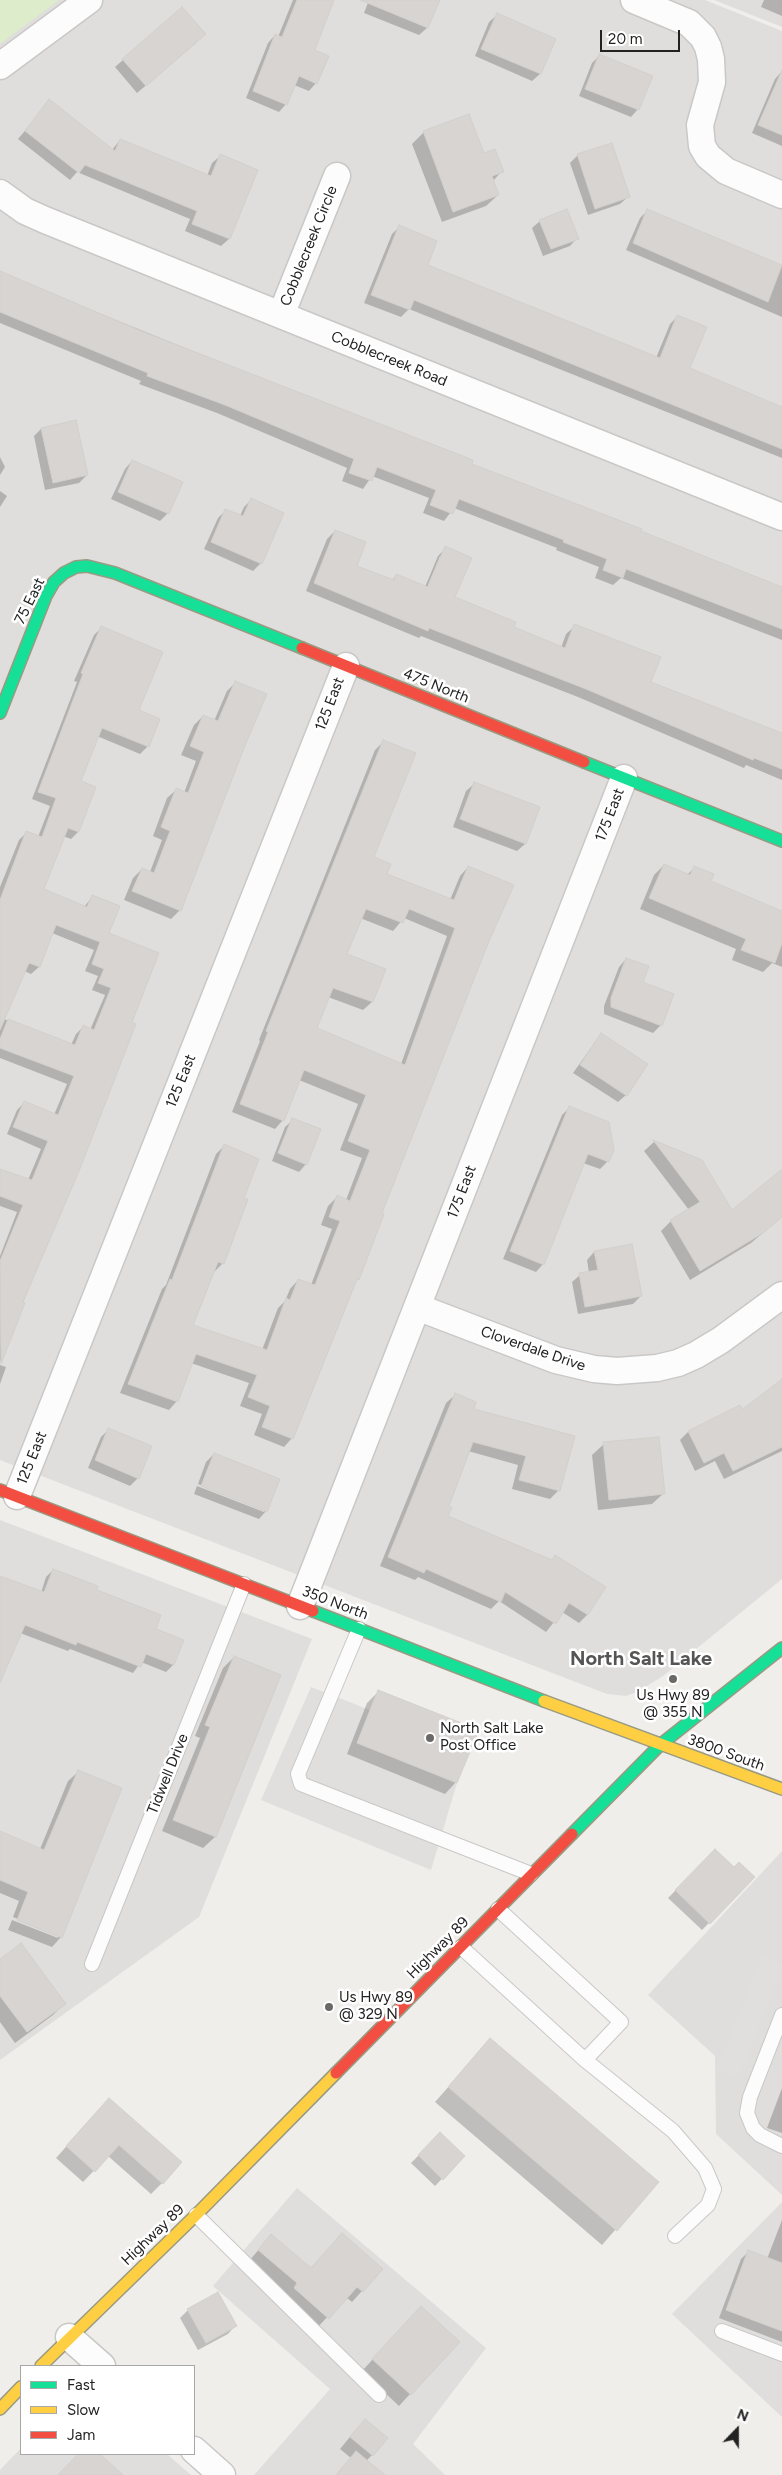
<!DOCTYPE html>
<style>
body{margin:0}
#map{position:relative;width:782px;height:2475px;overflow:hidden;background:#f0eeeb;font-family:Figtree,sans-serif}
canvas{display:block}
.legend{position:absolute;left:20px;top:2365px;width:175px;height:90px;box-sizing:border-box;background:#fff;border:1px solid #a7a7a7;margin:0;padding:6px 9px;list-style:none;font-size:15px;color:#222}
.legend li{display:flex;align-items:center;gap:10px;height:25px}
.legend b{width:25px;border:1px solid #a7a7a7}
.north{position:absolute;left:712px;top:2405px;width:50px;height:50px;-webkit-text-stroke:4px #fff;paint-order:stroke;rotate:22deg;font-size:14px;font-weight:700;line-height:20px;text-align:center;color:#222}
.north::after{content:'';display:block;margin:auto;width:18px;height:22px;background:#222;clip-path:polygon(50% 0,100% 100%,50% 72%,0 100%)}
.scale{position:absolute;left:600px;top:30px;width:80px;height:22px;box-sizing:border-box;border:2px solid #222;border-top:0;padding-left:6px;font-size:15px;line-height:18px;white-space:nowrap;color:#222;-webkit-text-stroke:4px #fff;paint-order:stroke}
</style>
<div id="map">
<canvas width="782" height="2475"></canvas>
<ul class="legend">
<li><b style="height:6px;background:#16e098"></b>Fast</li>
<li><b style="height:6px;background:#ffcf43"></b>Slow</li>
<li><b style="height:6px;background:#f24e42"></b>Jam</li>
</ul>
<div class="north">N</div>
<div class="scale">20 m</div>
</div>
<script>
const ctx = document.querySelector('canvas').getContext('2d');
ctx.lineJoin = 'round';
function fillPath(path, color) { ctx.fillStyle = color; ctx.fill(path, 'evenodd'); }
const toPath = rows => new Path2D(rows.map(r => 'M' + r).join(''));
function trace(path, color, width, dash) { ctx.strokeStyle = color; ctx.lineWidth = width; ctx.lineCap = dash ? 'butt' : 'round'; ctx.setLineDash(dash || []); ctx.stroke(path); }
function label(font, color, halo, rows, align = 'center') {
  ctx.font = font + ' Figtree,sans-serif'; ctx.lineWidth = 5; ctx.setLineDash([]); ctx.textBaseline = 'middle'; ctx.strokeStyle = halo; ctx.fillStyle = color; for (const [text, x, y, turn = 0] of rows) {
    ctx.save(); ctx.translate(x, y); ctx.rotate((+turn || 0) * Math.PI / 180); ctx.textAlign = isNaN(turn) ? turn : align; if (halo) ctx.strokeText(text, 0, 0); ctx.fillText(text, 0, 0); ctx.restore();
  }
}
const residential = toPath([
 [0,0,705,0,782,31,782,1579,663,1676,637,1692,626,1696,607,1694,0,1460],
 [714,0,782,0,782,27,777,25],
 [0,1520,312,1639,199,1917,0,2060],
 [782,1851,782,2195,716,2134,715,2056,648,1995],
 [297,2188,486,2348,413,2444,445,2475,254,2475,330,2389,213,2286],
 [782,2202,782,2417,672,2314],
 [21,2448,21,2454,167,2454,191,2475,0,2475,0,2470]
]);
const grass = toPath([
 [0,0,59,0,0,44]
]);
const parking = toPath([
 [311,1687,370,1710,357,1743,457,1783,431,1870,261,1800],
 [762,1956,782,1964,782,1968,739,2077,717,2069]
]);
const shadow = toPath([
 [293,0,333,0,313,51,316,83,309,91,294,85,286,104,279,112,246,98,268,43,275,35,278,37],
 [369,0,439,0,427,28,419,35,364,13],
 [764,0,782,0,782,16,761,7],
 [497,15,540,74,532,81,475,56,489,22],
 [197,42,137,93,115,67,123,60],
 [599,56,638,109,631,117,579,96,592,63],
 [782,71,782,146,752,133,775,79],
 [50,101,112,150,120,140,207,176,212,163,220,156,229,239,221,246,185,231,190,219,77,172,70,180,18,139],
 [424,132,483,155,502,171,493,181,498,195,486,206,442,222,412,144],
 [578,155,628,197,620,204,588,215,570,163],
 [647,211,782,266,782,317,626,250,640,218],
 [540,221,577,238,570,246,543,256,532,228],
 [399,227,426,265,656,358,670,324,678,316,689,369,778,407,782,406,782,458,409,309,401,317,364,303,392,234],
 [0,273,782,590,782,640,621,578,613,585,595,578,599,567,556,550,557,548,454,508,444,521,423,513,429,498,372,476,363,489,342,481,347,468,217,413,139,384,141,381,0,323],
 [41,429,87,475,79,483,45,490,34,436],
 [0,457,5,467,0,475],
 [132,461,168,513,160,521,111,499,125,469],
 [0,491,7,496,0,507],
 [251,500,261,563,253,571,204,549,218,518,226,510,240,516,244,507],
 [335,531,355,566,392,580,396,576,425,587,438,556,446,548,453,598,512,628,561,648,566,634,575,626,649,683,699,704,701,702,782,736,782,780,746,765,744,768,578,697,421,636,419,638,306,591,327,539],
 [440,556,443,556,427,593,425,592],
 [101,628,138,711,159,720,147,747,140,754,97,736,79,782,78,832,71,839,63,836,43,890,84,907,93,896,107,934,158,954,0,1362,0,1256,17,1212,0,1206,0,1170,28,1180,41,1149,7,1134,17,1110,24,1103,54,1115,67,1084,0,1058,0,887,19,840,26,833,38,837,50,806,32,799,77,682,74,681,94,635],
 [52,933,94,950,85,971,98,976,92,990,105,995,90,1030,83,1027,76,1034,71,1045,4,1019,24,971,31,974,39,967],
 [236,682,245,742,180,910,171,919,124,900,133,878,142,869,150,872,162,840,153,836,167,798,176,790,184,793,196,761,181,755,194,725,203,716,214,721,227,691],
 [384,741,372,858,385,874,450,900,460,876,468,867,488,941,380,1214,358,1279,354,1283,292,1438,284,1447,254,1435,262,1414,240,1406,249,1383,191,1363,177,1401,169,1410,120,1393,162,1289,166,1285,216,1154,224,1146,242,1199,223,1263,214,1272,192,1326,262,1350,278,1308,285,1301,290,1289,298,1280,311,1285,332,1229,321,1225,328,1206,337,1197,346,1200,362,1158,340,1150,358,1104,299,1080,283,1120,275,1129,232,1112,260,1041,259,1040,375,750],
 [360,918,393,931,404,918,447,936,401,1064,315,1029,328,997,363,1010,372,1002,384,970,345,955],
 [474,784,525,844,517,851,453,827,466,791],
 [664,865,687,875,695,867,710,882,782,913,782,967,772,963,763,972,732,960,736,949,640,909,654,875],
 [626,959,641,983,661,1025,653,1033,604,1014,604,1006,619,967],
 [601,1034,626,1095,618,1102,573,1073],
 [570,1107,612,1150,607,1162,600,1169,583,1163,543,1264,536,1272,503,1259,562,1115],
 [293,1120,306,1164,299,1172,272,1161,285,1127],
 [654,1142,701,1161,731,1211,782,1171,782,1217,751,1243,690,1280,661,1231,671,1221,689,1210,644,1151],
 [594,1252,641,1296,633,1304,578,1314,572,1282,580,1275,589,1273,587,1260],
 [0,1365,6,1367,0,1384],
 [782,1381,782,1451,724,1479,715,1461,695,1471,680,1440,688,1432,740,1407,742,1411],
 [455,1395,472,1409,573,1436,558,1491,550,1499,512,1489,518,1465,468,1451,447,1507,447,1517,551,1561,555,1557,604,1588,587,1615,579,1623,562,1612,546,1632,499,1601,491,1609,418,1577,415,1580,380,1566,446,1403],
 [108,1430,138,1478,130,1486,88,1468,101,1437],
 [604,1444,664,1493,652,1504,598,1510,592,1455],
 [214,1454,266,1511,259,1519,194,1494,197,1486,264,1512,264,1509,198,1484,206,1462],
 [53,1570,95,1591,154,1630,183,1641,173,1665,166,1672,141,1662,133,1673,70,1649,68,1651,20,1633,0,1675,0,1578,41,1593,46,1577],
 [234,1657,280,1676,215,1837,203,1848,162,1831,200,1738,195,1736,223,1668],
 [378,1692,456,1782,445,1794,347,1754,367,1703],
 [78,1772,61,1937,52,1947,8,1930,12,1920,58,1938,58,1935,13,1917,19,1901,0,1893,0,1832,40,1849,68,1781],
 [715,1851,734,1869,754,1877,702,1930,668,1898],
 [0,1960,64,2004,53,2015,15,2043,0,2022],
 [490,2040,657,2182,602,2245,435,2102],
 [782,2088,782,2133,767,2128],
 [98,2111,162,2183,151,2194,108,2156,83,2182,56,2158],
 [440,2134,463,2157,435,2186,411,2163],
 [782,2220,782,2342,719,2318,741,2259,748,2252,767,2259],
 [342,2235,382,2269,352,2302,346,2297,317,2328,284,2299,288,2295,249,2261,261,2247,310,2269],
 [188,2310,235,2326,228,2334,198,2350,180,2318],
 [410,2319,410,2394,399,2406,362,2371],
 [354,2432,372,2455,366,2461,383,2475,336,2475,351,2458,340,2449]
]);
const building = toPath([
 [297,0,334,0,315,50,329,56,317,84,299,76,287,105,253,91,275,34,282,37,297,0],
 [360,0,440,0,428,28,360,0],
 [182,7,206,34,146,86,122,59,182,7],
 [497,13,556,39,541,74,481,49,497,13],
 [599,54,653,76,639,110,585,89,599,54],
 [782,70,782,135,758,125,782,70],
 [49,99,115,151,120,139,211,176,220,154,258,170,230,239,192,224,197,211,85,165,79,173,25,131,49,99],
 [469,114,484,153,495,149,504,172,492,176,499,195,453,212,423,131,469,114],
 [612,143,630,197,595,209,577,154,612,143],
 [567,209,579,239,551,249,539,220,567,209],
 [647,209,782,265,768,302,633,243,647,209],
 [399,225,437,241,428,265,660,358,677,315,707,327,690,368,782,407,782,449,414,300,410,310,371,295,399,225],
 [0,271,141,331,473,460,472,464,642,529,641,531,782,587,782,629,626,569,623,578,603,570,607,559,563,542,564,540,459,499,453,514,430,505,436,490,377,467,372,481,349,473,354,459,225,405,147,376,148,373,0,312,0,271],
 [76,420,88,475,53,483,41,428,76,420],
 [132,460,183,482,169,514,118,492,132,460],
 [251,498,284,513,262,564,211,542,225,509,243,516,251,498],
 [335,530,366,542,357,566,394,580,396,574,428,587,445,546,472,558,455,597,516,622,514,627,565,648,574,624,661,657,651,682,782,733,782,769,754,758,753,760,586,689,429,628,428,631,314,583,335,530],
 [101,626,163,652,139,710,160,719,149,747,102,728,81,781,96,787,79,832,68,828,44,889,87,907,92,895,120,906,109,933,159,953,132,1022,136,1024,79,1171,23,1302,25,1303,1,1364,0,1261,23,1205,0,1196,0,1169,32,1180,48,1141,13,1127,24,1101,58,1115,74,1076,0,1048,0,1039,8,1019,75,1045,83,1025,94,1030,111,988,98,983,104,969,92,964,100,942,56,925,40,967,29,963,0,1030,0,900,26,831,42,837,56,798,38,792,83,674,81,673,101,626],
 [235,681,267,694,246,743,181,911,132,891,142,868,154,873,170,831,161,827,176,788,188,793,204,752,190,746,203,715,218,721,235,681],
 [383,740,416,753,374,857,391,864,387,874,454,900,468,866,514,885,489,941,382,1213,384,1214,359,1280,357,1279,293,1439,262,1427,270,1406,248,1397,257,1375,196,1354,178,1402,128,1384,170,1279,172,1280,224,1144,259,1159,244,1198,248,1199,224,1264,218,1262,193,1325,267,1350,286,1298,290,1300,298,1279,315,1285,340,1221,329,1217,337,1195,350,1201,370,1150,348,1141,366,1095,304,1070,284,1121,240,1104,268,1032,266,1031,383,740],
 [366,909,403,923,409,909,455,928,405,1065,317,1028,333,988,373,1002,386,969,347,954,366,909],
 [474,782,540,807,526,844,460,819,474,782],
 [664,864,690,875,694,866,714,874,711,881,782,911,782,943,775,963,741,950,746,939,649,898,664,864],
 [626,958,649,966,643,982,674,994,662,1026,611,1007,611,998,626,958],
 [601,1033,648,1064,627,1096,580,1065,601,1033],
 [569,1106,609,1122,614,1150,609,1162,588,1154,544,1265,510,1251,569,1106],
 [292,1118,321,1129,307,1165,278,1153,292,1118],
 [653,1140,702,1160,732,1210,782,1169,782,1217,763,1233,700,1271,670,1220,700,1202,653,1140],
 [632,1244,642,1296,585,1307,579,1273,598,1270,594,1251,632,1244],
 [782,1379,782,1447,733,1471,724,1453,704,1463,688,1431,740,1405,743,1409,782,1379],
 [455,1393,476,1402,474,1409,575,1436,560,1491,519,1480,526,1456,473,1442,449,1506,452,1508,448,1516,552,1560,555,1555,606,1587,588,1615,569,1603,556,1624,505,1592,501,1602,426,1569,424,1573,388,1557,455,1393],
 [108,1428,152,1446,139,1479,95,1460,108,1428],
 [659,1437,665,1494,609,1500,603,1442,659,1437],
 [214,1453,280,1479,267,1512,201,1486,214,1453],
 [53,1569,98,1586,97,1590,161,1615,156,1629,184,1640,174,1665,146,1654,141,1667,77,1642,76,1645,25,1625,0,1683,0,1576,44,1592,53,1569],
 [234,1656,281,1675,216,1837,173,1820,210,1727,205,1725,234,1656],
 [378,1690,479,1730,457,1783,357,1743,378,1690],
 [78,1770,122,1788,62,1938,17,1920,28,1892,0,1880,0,1831,44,1850,78,1770],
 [715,1849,734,1867,739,1862,755,1877,710,1924,675,1890,715,1849],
 [21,1943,66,2004,27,2032,0,1996,0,1959,21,1943],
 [490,2038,659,2182,617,2231,448,2087,490,2038],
 [109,2098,182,2162,163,2184,119,2145,95,2172,66,2146,109,2098],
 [440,2132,465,2156,443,2180,418,2155,440,2132],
 [342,2233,383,2269,363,2292,357,2287,329,2319,294,2288,297,2283,258,2250,271,2234,311,2268,342,2233],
 [748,2250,782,2263,782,2331,726,2310,748,2250],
 [218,2292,237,2326,206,2343,187,2309,218,2292],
 [421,2306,460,2342,411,2395,372,2359,421,2306],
 [365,2419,388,2438,373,2456,350,2437,365,2419],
 [356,2451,385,2475,336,2475,356,2451],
 [78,2454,100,2454,123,2475,58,2475,78,2454]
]);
const lane = toPath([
 [359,1629,298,1774,301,1784,531,1874],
 [498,1909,621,2022,585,2060],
 [461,1947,585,2060,673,2131,705,2168,714,2189,708,2205,675,2236],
 [92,1964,244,1584],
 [782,2015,750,2097,747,2113,753,2128,760,2135,782,2146],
 [196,2215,379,2395],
 [722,2331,782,2354]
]);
const street = toPath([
 [634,0,689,23,703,37,708,47,711,59,712,82,700,125,702,146,708,156,726,171,782,195],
 [0,66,89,0],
 [0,193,25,211,45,220,782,517],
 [281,315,337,176],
 [417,1307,556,1360,594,1369,617,1371,657,1368,678,1363,696,1355,721,1340,782,1295],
 [17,1496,346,666],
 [300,1606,624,778],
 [69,2337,102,2366],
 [194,2450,222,2475]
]);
const fast = toPath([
 [0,713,46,596,54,582,64,573,76,567,87,566,115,573,302,648],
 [584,762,782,841],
 [313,1611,544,1701],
 [572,1834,660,1745,782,1648]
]);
const slow = toPath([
 [544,1701,782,1789],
 [41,2366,196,2215,336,2073],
 [0,2409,21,2387]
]);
const jam = toPath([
 [302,648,584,762],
 [0,1490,313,1611],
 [336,2073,572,1834]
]);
const markers = [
 [673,1679,5,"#6a6968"],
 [430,1738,5,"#6a6968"],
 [329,2007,5,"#6a6968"]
];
const streetNames = [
 ["Cobblecreek Circle",309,246,-68],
 ["Cobblecreek Road",389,359,22],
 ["75 East",30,601,-64],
 ["475 North",436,686,22],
 ["125 East",330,704,-69],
 ["175 East",610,815,-69],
 ["125 East",181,1081,-68],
 ["175 East",462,1192,-69],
 ["Cloverdale Drive",533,1349,19],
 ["125 East",32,1458,-68],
 ["350 North",335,1603,21],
 ["3800 South",726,1753,20],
 ["Tidwell Drive",168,1774,-68],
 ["Highway 89",438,1948,-45],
 ["Highway 89",153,2235,-44]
];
const poiNames = [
 ["Us Hwy 89",673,1696,"center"],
 ["@ 355 N",673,1713,"center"],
 ["North Salt Lake",440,1729],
 ["Post Office",440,1746],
 ["Us Hwy 89",339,1998],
 ["@ 329 N",339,2015]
];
const districtNames = [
 ["North Salt Lake",641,1659]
];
fillPath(residential, '#dfdedc');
fillPath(grass, '#ddeccb');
fillPath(parking, '#e0dfde');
fillPath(shadow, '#0003');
fillPath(building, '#d7d4d2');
trace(building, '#d3d0cc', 1);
trace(lane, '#c9c8c7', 16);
trace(street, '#c9c8c7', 29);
trace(fast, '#999a82', 14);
trace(slow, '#999a82', 14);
trace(jam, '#999a82', 14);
trace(lane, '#fdfcfc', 14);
trace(street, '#fdfcfc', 26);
trace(fast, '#16e098', 11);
trace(slow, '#ffcf43', 11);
trace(jam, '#f24e42', 11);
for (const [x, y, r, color] of markers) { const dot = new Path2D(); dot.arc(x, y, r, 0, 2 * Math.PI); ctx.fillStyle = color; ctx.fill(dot); trace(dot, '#fff', 2); }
label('15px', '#222', '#fff', streetNames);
label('15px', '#222', '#fff', poiNames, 'left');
label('bold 20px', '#555', '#fff', districtNames);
</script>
